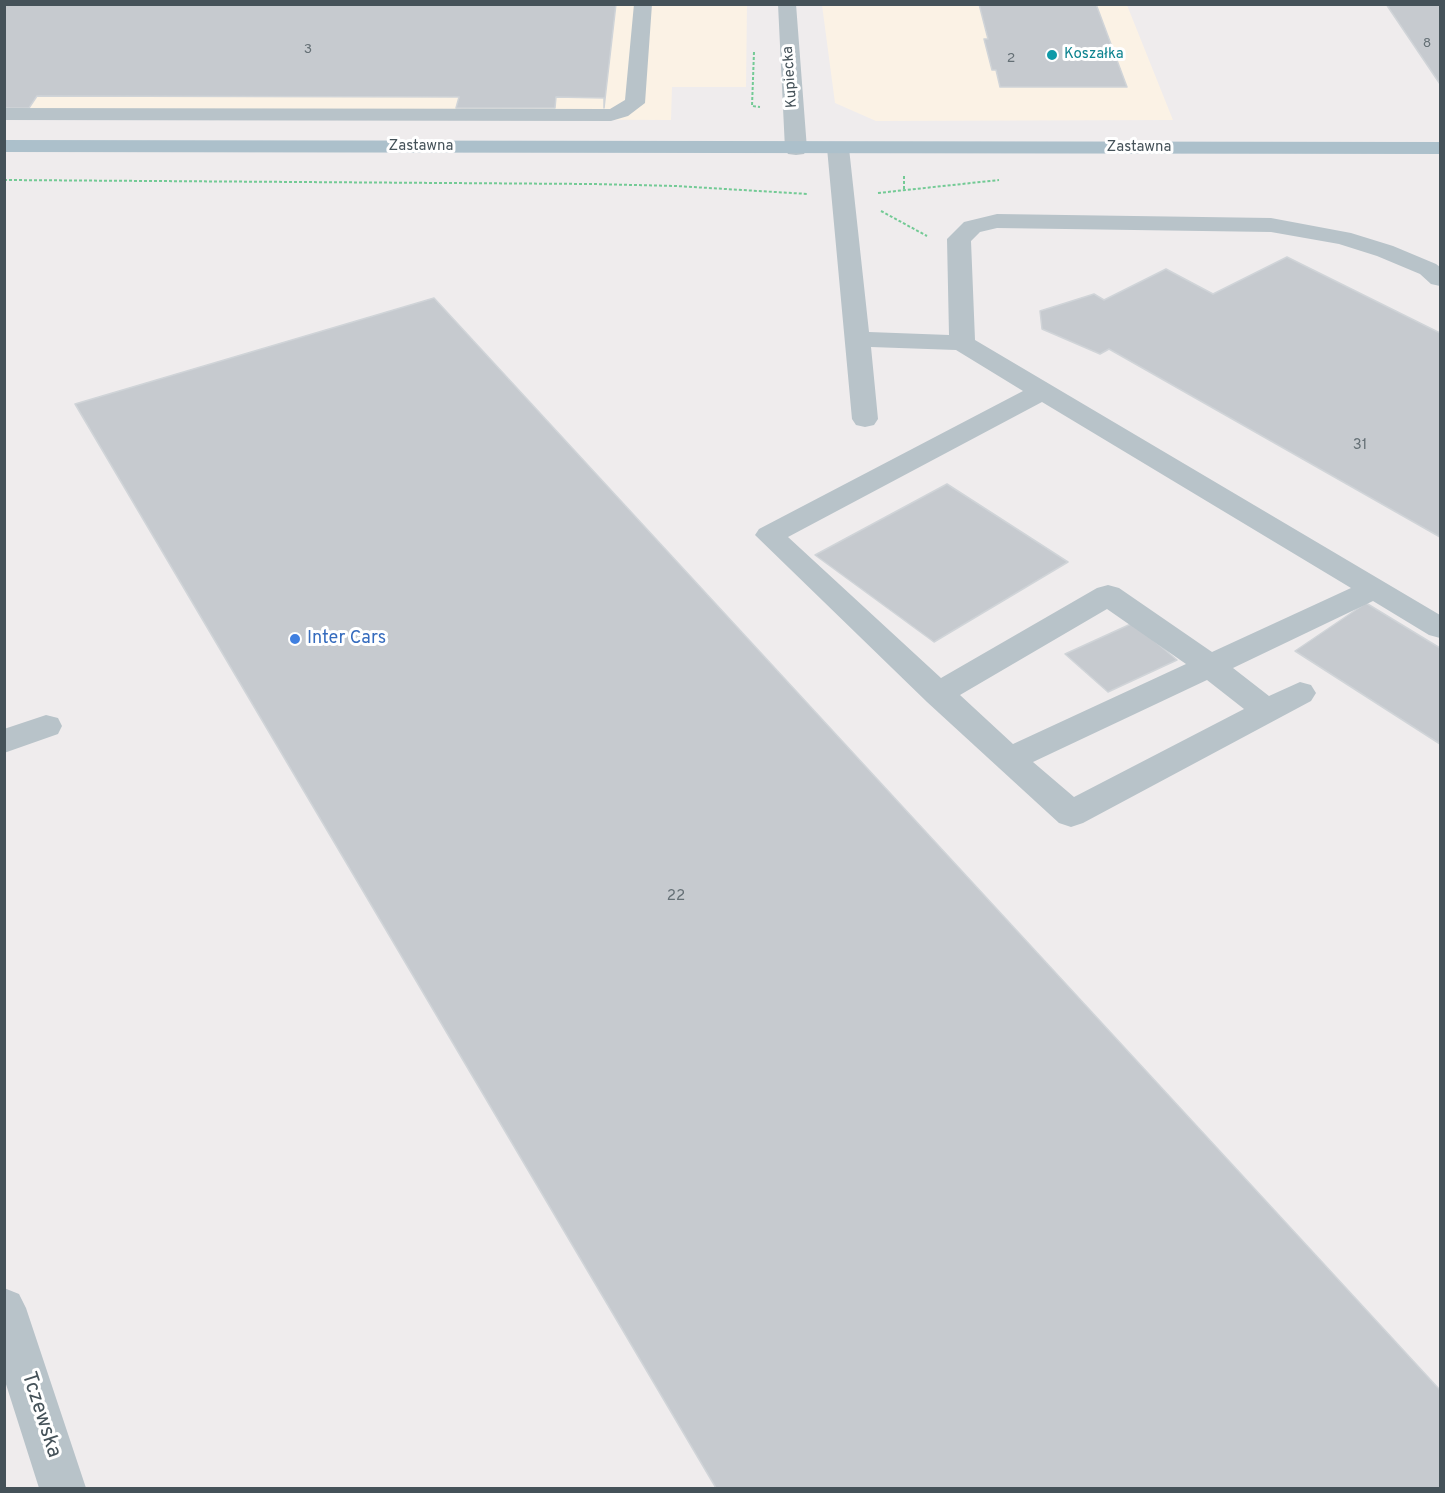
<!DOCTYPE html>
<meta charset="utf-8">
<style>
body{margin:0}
#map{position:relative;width:1445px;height:1493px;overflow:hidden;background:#efeced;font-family:Overpass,sans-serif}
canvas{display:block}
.frame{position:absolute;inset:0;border:6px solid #455259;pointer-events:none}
</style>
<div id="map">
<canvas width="1445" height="1493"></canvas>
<div class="frame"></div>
</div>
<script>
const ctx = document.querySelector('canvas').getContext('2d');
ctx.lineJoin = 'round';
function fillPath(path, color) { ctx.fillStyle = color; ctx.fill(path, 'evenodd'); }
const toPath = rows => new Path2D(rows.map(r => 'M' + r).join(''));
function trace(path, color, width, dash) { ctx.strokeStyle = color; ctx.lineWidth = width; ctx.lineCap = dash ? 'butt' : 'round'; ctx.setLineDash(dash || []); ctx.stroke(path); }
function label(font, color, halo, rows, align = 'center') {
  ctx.font = font + ' Overpass,sans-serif'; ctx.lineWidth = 6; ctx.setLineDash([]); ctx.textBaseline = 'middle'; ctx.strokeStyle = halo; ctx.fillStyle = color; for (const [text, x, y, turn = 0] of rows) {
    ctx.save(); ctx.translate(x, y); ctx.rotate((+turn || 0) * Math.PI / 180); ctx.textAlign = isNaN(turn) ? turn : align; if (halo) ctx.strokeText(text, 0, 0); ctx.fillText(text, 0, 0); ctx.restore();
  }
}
const commercial = toPath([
 [5,5,747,5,746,87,672,87,671,120,5,117],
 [822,5,1127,5,1173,120,876,121,835,103]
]);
const building = toPath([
 [4,4,616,4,604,108,604,98,556,97,555,108,456,108,459,97,37,96,29,108,4,108,4,4],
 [979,4,1096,4,1127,87,1000,87,996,70,992,70,984,39,988,39,979,4],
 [1386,4,1440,4,1440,84,1386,4],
 [1287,257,1440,333,1440,537,1109,349,1100,354,1042,329,1040,311,1094,294,1104,300,1166,269,1213,294,1287,257],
 [434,298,1440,1390,1440,1488,716,1488,75,404,434,298],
 [947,484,1068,562,934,642,815,555,947,484],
 [1366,603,1440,648,1440,744,1295,651,1366,603],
 [1133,623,1177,660,1108,692,1065,654,1133,623]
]);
const path = toPath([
 [754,52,752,106,760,107],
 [904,176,904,190],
 [4,180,592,184,676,186,808,194],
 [878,193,999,180],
 [881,211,927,236]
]);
const minor = toPath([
 [634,4,652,4,645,103,628,116,611,121,4,120,4,108,610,109,625,100,634,4],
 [778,4,796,4,807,149,804,154,796,155,788,154,785,149,778,4],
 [838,142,846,143,849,148,869,332,949,335,947,239,964,222,997,214,1271,218,1351,233,1393,246,1436,264,1440,267,1440,286,1431,284,1420,274,1377,256,1339,244,1271,232,997,228,980,232,971,241,975,340,1440,615,1440,638,1429,635,1373,601,1233,668,1269,696,1300,682,1311,685,1316,693,1311,701,1083,823,1071,827,1059,823,927,702,755,535,759,529,1023,391,956,350,871,347,878,419,874,425,865,427,856,425,852,419,827,148,830,143,838,142],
 [1042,402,1351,588,1212,652,1119,588,1108,585,1097,588,941,678,788,537,1042,402],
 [1107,609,1186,664,1013,744,960,695,1107,609],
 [1207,680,1244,709,1074,797,1033,762,1207,680],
 [46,715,58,718,62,726,58,734,4,753,4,729,46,715],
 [4,1288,19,1294,26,1308,86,1488,39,1488,4,1378,4,1288]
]);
const major = toPath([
 [4,140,1440,142,1440,154,4,152,4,140]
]);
const markers = [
 [1052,55,6,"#0f9aa8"],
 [295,639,6,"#3f7fe0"]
];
const farNumbernames = [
 ["8",1427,44],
 ["3",308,50],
 ["2",1011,59]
];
const farCulturenames = [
 ["Koszałka",1064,55]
];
const farStreetnames = [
 ["Kupiecka",791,77,-94],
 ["Zastawna",421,147],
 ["Zastawna",1139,148]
];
const numberNames = [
 ["31",1360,446],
 ["22",676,897]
];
const shopNames = [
 ["Inter Cars",307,639]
];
const nearStreetnames = [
 ["Tczewska",40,1415,72]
];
fillPath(commercial, '#fbf2e5');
fillPath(building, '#c6cacf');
trace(building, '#d0d4d8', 1.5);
trace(path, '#73ca95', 2, [3, 2]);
fillPath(minor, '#b8c3c9');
fillPath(major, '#acc0cb');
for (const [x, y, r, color] of markers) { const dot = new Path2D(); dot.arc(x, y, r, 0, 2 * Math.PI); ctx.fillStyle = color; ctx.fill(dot); trace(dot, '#fff', 2); }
label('14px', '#657076', null, farNumbernames);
label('15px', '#0d838f', '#fff', farCulturenames, 'left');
label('15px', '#455259', '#fff', farStreetnames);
label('15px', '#657076', null, numberNames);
label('18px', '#366cbe', '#fff', shopNames, 'left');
label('21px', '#455259', '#fff', nearStreetnames);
</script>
